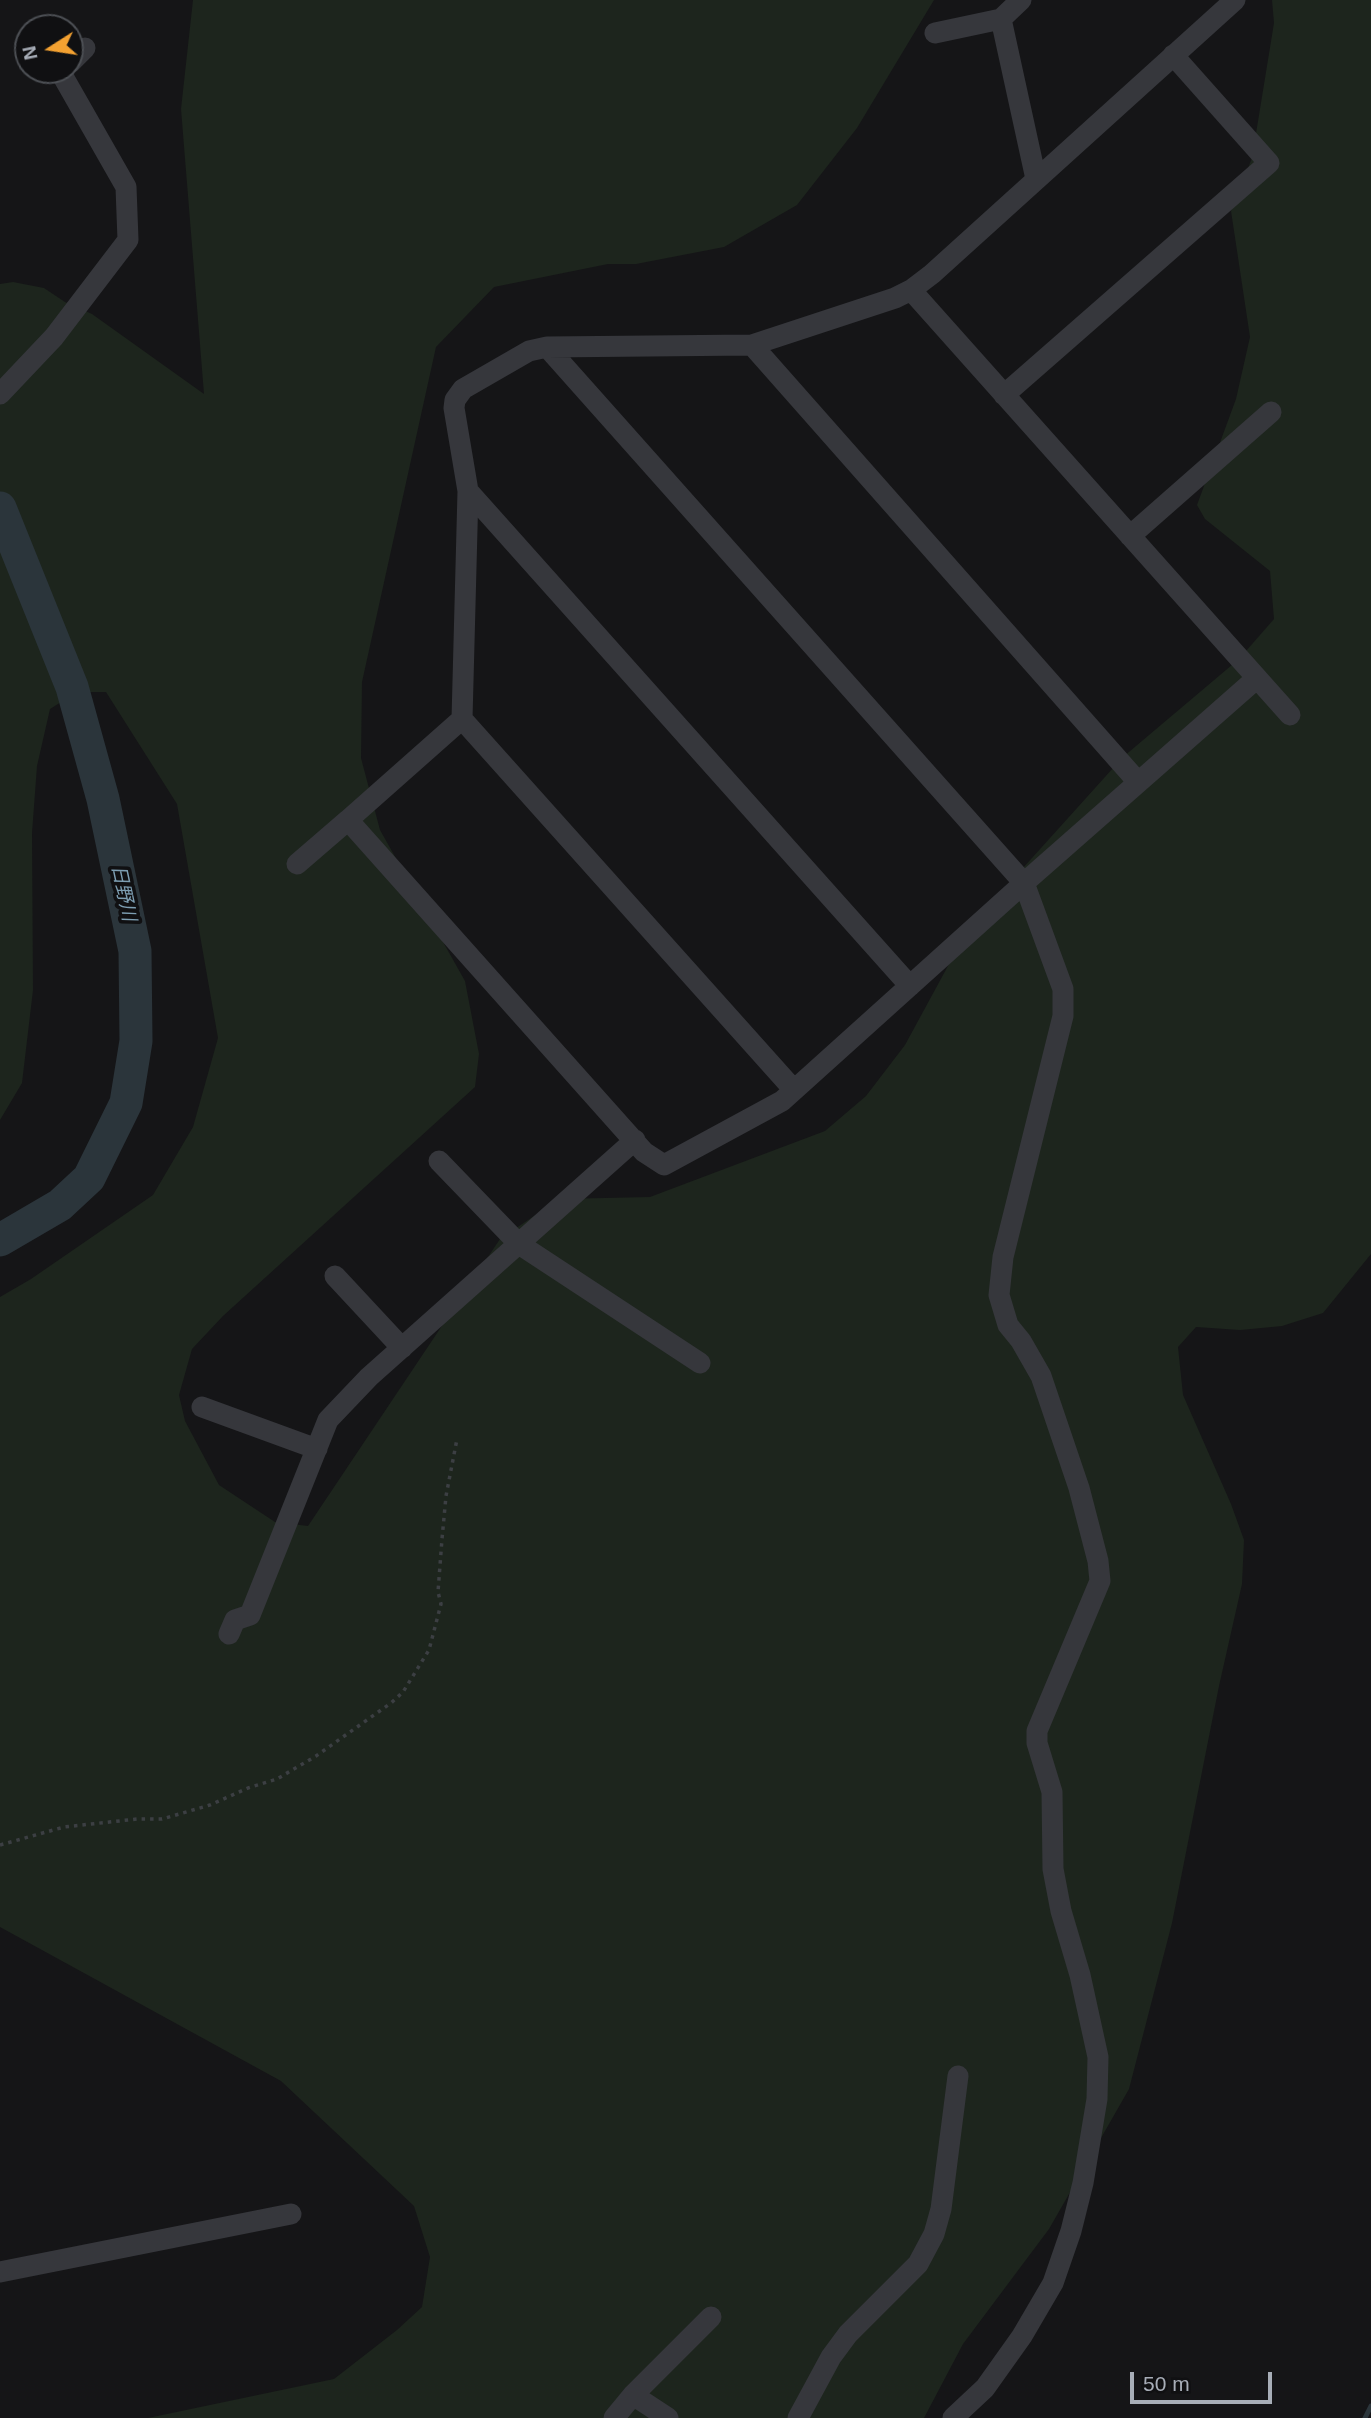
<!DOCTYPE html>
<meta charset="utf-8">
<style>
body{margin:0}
#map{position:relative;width:1371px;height:2418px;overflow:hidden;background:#151517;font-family:Helvetica,sans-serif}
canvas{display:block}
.north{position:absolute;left:14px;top:14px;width:70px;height:70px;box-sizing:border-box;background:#101012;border:2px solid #4c4f54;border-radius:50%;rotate:258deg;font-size:19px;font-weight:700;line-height:28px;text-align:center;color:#a7adb7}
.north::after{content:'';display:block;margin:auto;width:24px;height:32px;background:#f3a131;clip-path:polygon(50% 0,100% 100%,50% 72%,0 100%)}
.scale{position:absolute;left:1130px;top:2372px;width:142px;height:32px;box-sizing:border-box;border:4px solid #a7adb7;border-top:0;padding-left:9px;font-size:21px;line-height:24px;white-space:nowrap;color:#a7adb7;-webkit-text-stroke:5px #101012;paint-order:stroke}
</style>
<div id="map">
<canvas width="1371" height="2418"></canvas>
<div class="north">N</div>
<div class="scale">50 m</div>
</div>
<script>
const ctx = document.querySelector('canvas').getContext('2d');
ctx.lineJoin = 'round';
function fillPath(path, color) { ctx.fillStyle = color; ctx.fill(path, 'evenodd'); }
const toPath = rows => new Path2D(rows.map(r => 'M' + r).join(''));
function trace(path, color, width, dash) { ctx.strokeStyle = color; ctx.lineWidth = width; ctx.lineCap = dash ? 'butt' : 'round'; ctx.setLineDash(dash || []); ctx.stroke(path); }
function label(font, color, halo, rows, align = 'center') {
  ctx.font = font + ' Helvetica,"Noto Sans JP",sans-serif'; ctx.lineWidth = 7; ctx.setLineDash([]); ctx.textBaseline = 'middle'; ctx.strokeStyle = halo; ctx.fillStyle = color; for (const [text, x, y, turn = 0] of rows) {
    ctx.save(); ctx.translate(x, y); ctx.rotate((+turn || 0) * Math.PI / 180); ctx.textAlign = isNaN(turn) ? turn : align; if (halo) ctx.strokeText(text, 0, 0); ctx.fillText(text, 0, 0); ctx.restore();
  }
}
const green = toPath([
 [193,0,934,0,857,128,797,205,724,247,636,264,608,264,494,287,436,347,362,682,361,758,380,830,465,981,479,1054,475,1087,223,1316,192,1349,179,1395,185,1421,219,1485,275,1522,308,1526,500,1239,559,1199,650,1197,825,1131,866,1096,905,1045,968,929,1123,757,1239,659,1274,619,1270,571,1205,519,1197,505,1236,399,1250,337,1231,211,1252,158,1274,23,1272,0,1371,0,1371,1254,1323,1313,1282,1326,1240,1330,1196,1327,1178,1347,1183,1395,1231,1504,1244,1540,1242,1584,1219,1686,1172,1923,1129,2089,1049,2229,963,2344,924,2418,148,2418,334,2379,397,2330,422,2307,430,2257,414,2206,281,2081,0,1927,0,1297,31,1279,153,1195,193,1127,218,1038,177,804,106,692,77,692,50,709,37,766,32,833,33,990,22,1083,0,1120,0,284,13,282,44,288,65,302,92,314,204,394,181,109]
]);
const stream = toPath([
 [1365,2418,1371,2406]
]);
const river = toPath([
 [0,508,72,687,103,799,135,951,136,1041,126,1103,89,1178,60,1205,0,1240]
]);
const path = toPath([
 [0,1845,64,1827,137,1819,162,1819,210,1805,248,1788,277,1779,316,1756,391,1703,403,1692,429,1650,441,1604,438,1592,442,1539,446,1496,457,1439]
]);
const minor = toPath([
 [1021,0,1001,19,1036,179],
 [935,33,1001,19],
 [70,63,85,48],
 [911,290,1290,715],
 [752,345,1138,782],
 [547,347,1024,883,1063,989,1063,1016,1003,1257,999,1295,1008,1325,1021,1341,1041,1376,1079,1488,1098,1561,1100,1581,1037,1731,1037,1743,1052,1792,1053,1869,1061,1911,1080,1975,1098,2057,1097,2099,1083,2183,1071,2231,1053,2283,1022,2336,985,2388,953,2418],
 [0,394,54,337,128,240,126,187,61,73,64,70],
 [1004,395,1269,163,1173,55],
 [468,491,910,986],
 [1130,536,1271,412],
 [462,719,348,820,644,1152,664,1165,782,1101,1024,883,1257,678],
 [297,864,348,820],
 [794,1090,462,719,468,491,454,408,455,400,463,389,529,351,547,347,752,345,895,298,911,290,932,274,1235,0],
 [439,1161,519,1244,700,1363],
 [335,1276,402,1348],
 [202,1407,317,1449],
 [229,1634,235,1620,250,1615,328,1420,369,1377,635,1140],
 [0,2272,291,2214],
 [633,2395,668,2418],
 [614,2418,633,2395,711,2317],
 [798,2418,831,2357,848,2334,918,2264,934,2234,941,2209,958,2076]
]);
const waterNames = [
 ["日野川",123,893,78]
];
fillPath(green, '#1d251d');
trace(stream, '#2b353b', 5);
trace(river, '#2b353b', 33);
trace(path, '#3c3f43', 3.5, [3.5, 5]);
trace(minor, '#36373c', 21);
label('italic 19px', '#7d9eb2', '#101012', waterNames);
</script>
